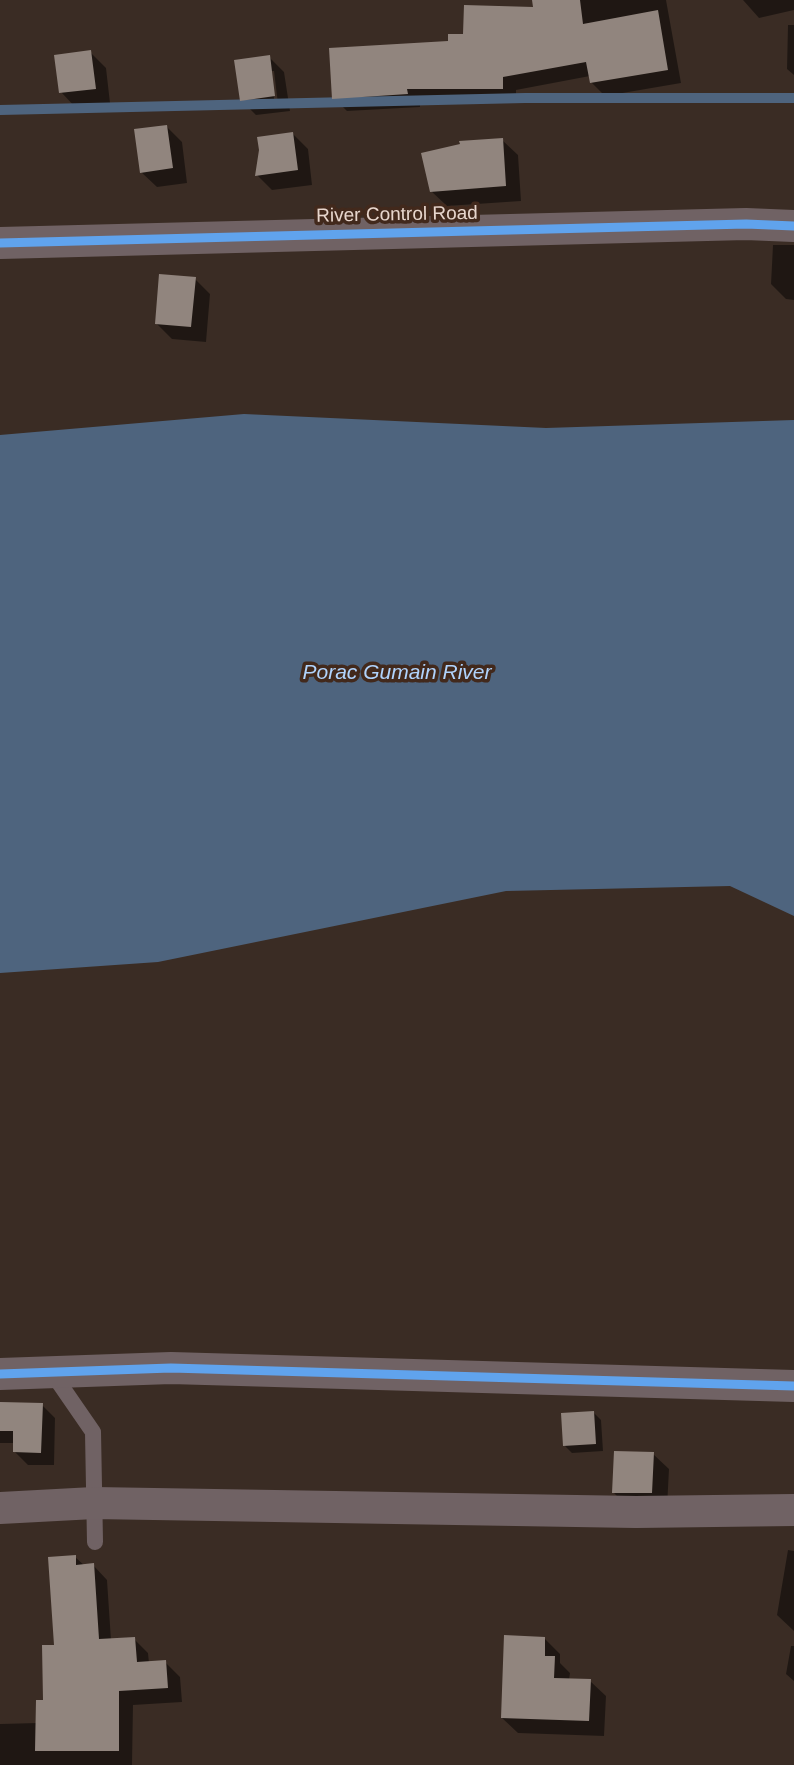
<!DOCTYPE html>
<style>
body{margin:0}
canvas{display:block;background:#3a2c24}
</style>
<canvas width="794" height="1765"></canvas>
<script>
const ctx = document.querySelector('canvas').getContext('2d');
ctx.lineJoin = 'round';
function fillPath(path, color) { ctx.fillStyle = color; ctx.fill(path, 'evenodd'); }
const toPath = rows => new Path2D(rows.map(r => 'M' + r).join(''));
function trace(path, color, width, dash) { ctx.strokeStyle = color; ctx.lineWidth = width; ctx.lineCap = dash ? 'butt' : 'round'; ctx.setLineDash(dash || []); ctx.stroke(path); }
function label(font, color, halo, rows, align = 'center') {
  ctx.font = font + ' Arial,sans-serif'; ctx.lineWidth = 7; ctx.setLineDash([]); ctx.textBaseline = 'middle'; ctx.strokeStyle = halo; ctx.fillStyle = color; for (const [text, x, y, turn = 0] of rows) {
    ctx.save(); ctx.translate(x, y); ctx.rotate((+turn || 0) * Math.PI / 180); ctx.textAlign = isNaN(turn) ? turn : align; if (halo) ctx.strokeText(text, 0, 0); ctx.fillText(text, 0, 0); ctx.restore();
  }
}
const water = toPath([
 [244,414,546,428,794,420,794,916,730,886,506,891,158,962,0,973,0,435]
]);
const shadow = toPath([
 [534,0,666,0,681,83,605,96,591,82,590,76,516,90,516,102,420,102,420,107,347,111,334,98,464,36,535,9],
 [743,0,794,0,794,10,759,18],
 [788,25,794,25,794,75,787,69],
 [90,52,106,68,110,103,76,108,61,92],
 [269,57,284,72,290,111,256,115,241,100],
 [270,71,274,71,278,104,275,105],
 [167,127,182,142,187,183,157,187,141,172],
 [293,134,308,149,312,185,272,190,257,175],
 [502,140,518,155,521,201,447,206,431,191],
 [773,245,794,245,794,300,786,299,771,284],
 [195,279,210,294,206,342,172,339,157,324],
 [0,1404,42,1405,55,1418,54,1465,28,1465,15,1452,15,1443,0,1443],
 [593,1412,601,1420,603,1451,572,1453,565,1446],
 [653,1454,669,1469,667,1508,629,1508,614,1493],
 [788,1550,794,1551,794,1631,777,1615],
 [75,1557,85,1566,93,1565,107,1580,111,1640,134,1639,148,1653,149,1663,165,1662,180,1677,182,1702,133,1705,132,1765,0,1765,0,1724,37,1723,45,1702],
 [545,1639,560,1654,560,1663,570,1673,569,1680,590,1681,606,1696,604,1736,518,1733,502,1718],
 [791,1646,794,1646,794,1681,786,1674]
]);
const stream = toPath([
 [0,110,525,98,794,98]
]);
const building = toPath([
 [532,0,580,0,583,24,658,10,668,70,590,83,586,62,503,77,503,89,407,89,408,94,332,99,329,48,448,41,448,34,463,34,464,5,533,7],
 [91,50,96,89,59,93,54,55],
 [270,55,275,96,240,101,234,60],
 [167,125,173,168,140,173,134,129],
 [293,132,298,170,255,176,259,150,257,137],
 [503,138,506,186,430,192,421,153,460,144,459,141],
 [159,274,196,277,191,327,155,324],
 [0,1402,43,1403,41,1453,13,1452,13,1431,0,1431],
 [594,1411,596,1444,563,1446,561,1413],
 [614,1451,654,1452,652,1493,612,1493],
 [76,1555,76,1565,94,1563,99,1639,135,1637,137,1662,166,1660,168,1688,119,1691,119,1751,35,1751,36,1700,43,1700,42,1645,54,1645,48,1557],
 [504,1635,545,1637,545,1656,555,1656,554,1678,591,1679,589,1721,501,1718]
]);
const service = toPath([
 [53,1374,93,1432,95,1542]
]);
const minor = toPath([
 [0,243,746,224,794,226],
 [0,1374,171,1368,794,1386],
 [0,1508,94,1503,636,1512,794,1510]
]);
const cycleway = toPath([
 [0,243,746,224,794,226],
 [0,1374,171,1368,794,1386]
]);
const streetNames = [
 ["River Control Road",397,215,-1]
];
const waterNames = [
 ["Porac Gumain River",397,673]
];
fillPath(water, '#4e647e');
fillPath(shadow, '#0007');
trace(stream, '#4e647e', 10);
fillPath(building, '#91857e');
trace(service, '#706264', 16);
trace(minor, '#706264', 32);
trace(cycleway, '#60a3ed', 9);
label('19px', '#e7d6cd', '#42291c', streetNames);
label('italic 21px', '#b0d3fc', '#42291c', waterNames);
</script>
